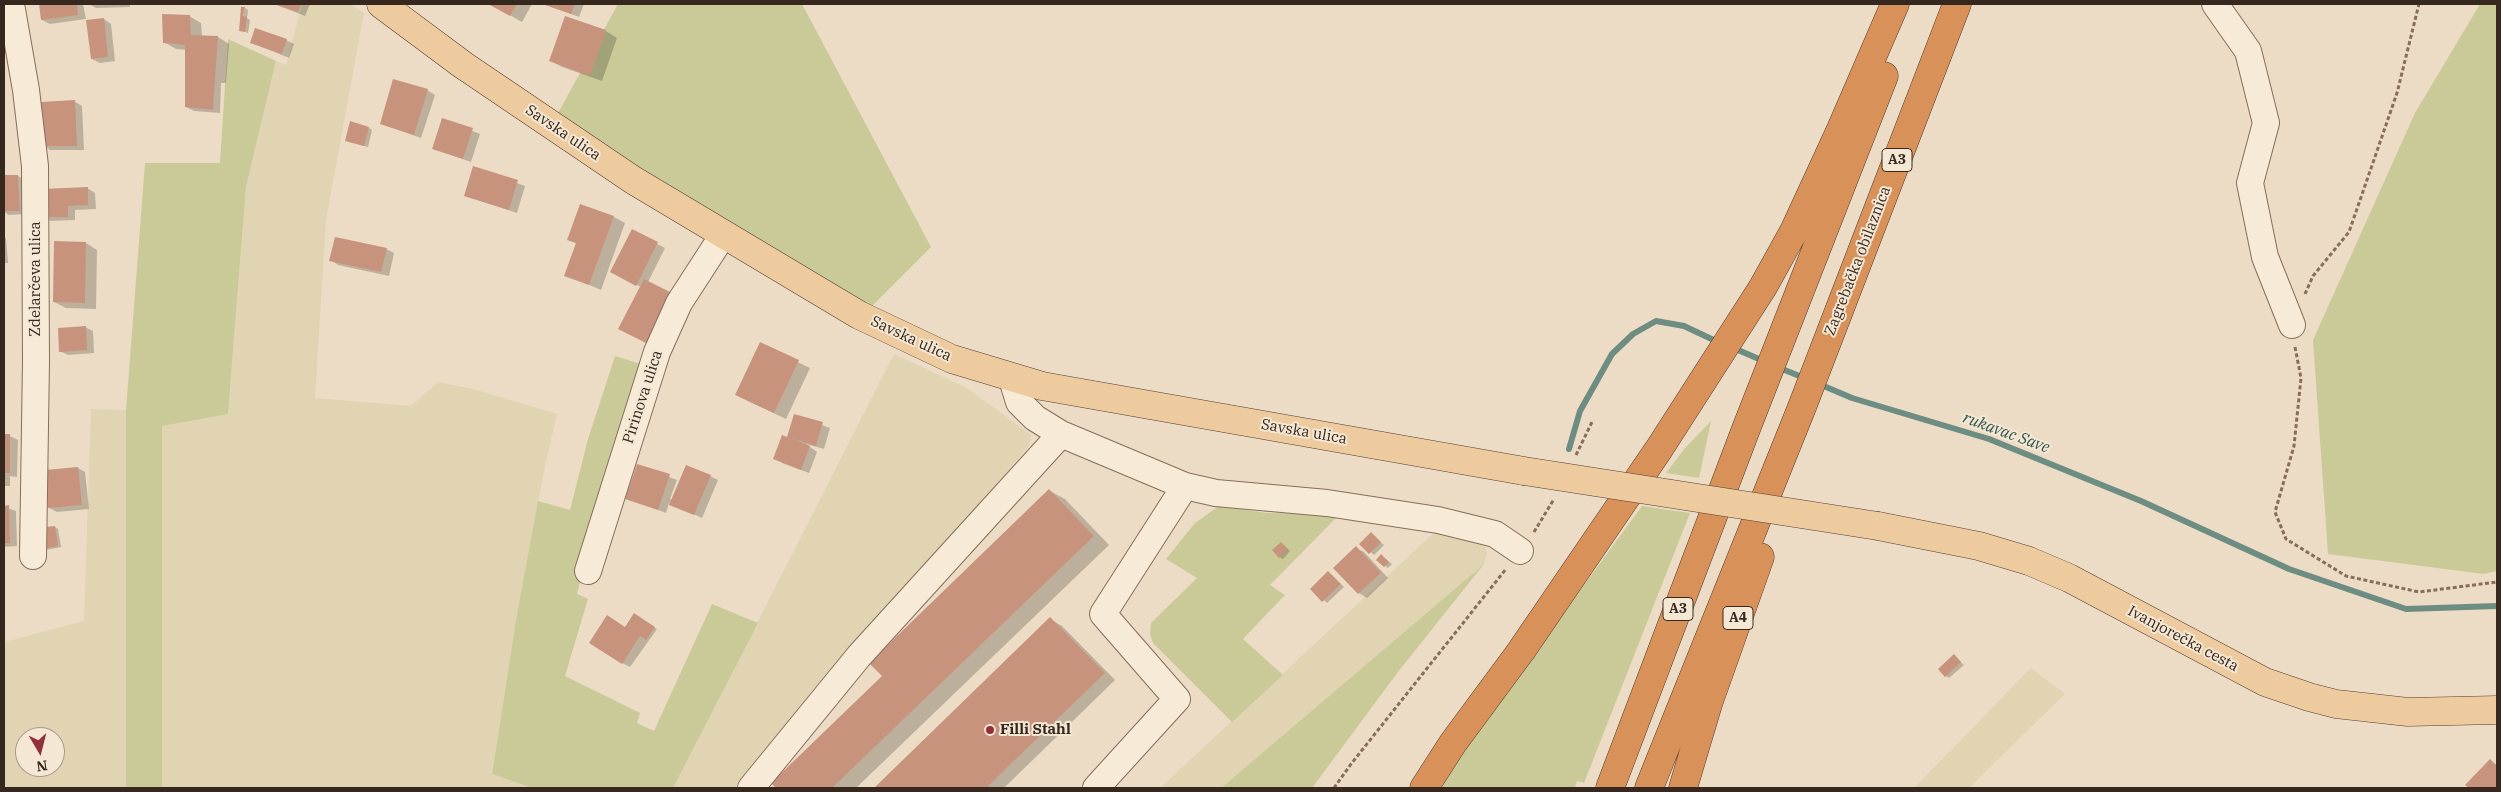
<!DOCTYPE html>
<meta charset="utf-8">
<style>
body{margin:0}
#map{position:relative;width:2501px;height:792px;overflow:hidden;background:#ecdcc5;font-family:"IBM Plex Serif",serif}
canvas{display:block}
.frame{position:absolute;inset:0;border:5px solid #37281f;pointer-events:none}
.north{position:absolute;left:15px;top:727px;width:50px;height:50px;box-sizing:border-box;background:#f4e7d4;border:1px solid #a89b8c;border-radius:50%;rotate:172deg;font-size:14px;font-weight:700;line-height:20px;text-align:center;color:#37281f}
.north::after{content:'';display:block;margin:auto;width:18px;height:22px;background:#922f3b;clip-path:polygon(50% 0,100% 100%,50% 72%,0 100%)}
</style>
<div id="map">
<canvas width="2501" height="792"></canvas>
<div class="frame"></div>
<div class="north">N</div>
</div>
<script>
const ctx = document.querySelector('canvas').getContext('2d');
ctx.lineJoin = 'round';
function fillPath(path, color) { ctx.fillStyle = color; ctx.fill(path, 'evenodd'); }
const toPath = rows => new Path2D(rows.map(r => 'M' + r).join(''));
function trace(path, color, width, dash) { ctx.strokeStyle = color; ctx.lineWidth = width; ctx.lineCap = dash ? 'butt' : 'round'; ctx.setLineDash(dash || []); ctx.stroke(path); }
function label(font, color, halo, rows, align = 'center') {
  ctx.font = font + ' "IBM Plex Serif",serif'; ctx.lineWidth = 4; ctx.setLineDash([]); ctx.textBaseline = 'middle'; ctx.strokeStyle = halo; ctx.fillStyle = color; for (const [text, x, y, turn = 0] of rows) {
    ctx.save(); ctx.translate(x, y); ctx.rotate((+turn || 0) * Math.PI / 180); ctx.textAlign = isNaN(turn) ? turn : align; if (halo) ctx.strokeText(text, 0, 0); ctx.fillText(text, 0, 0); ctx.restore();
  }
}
const farmland = toPath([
 [302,4,350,4,364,13,326,220,315,398,411,406,438,382,473,389,557,414,545,466,517,614,492,774,532,788,162,788,161,425,228,414,246,187,276,61,286,65],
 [894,354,967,388,1031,435,1029,446,736,788,673,788],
 [91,409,126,410,126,788,4,788,4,642,84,621],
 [25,737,55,737,55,767,25,767],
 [1440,527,1485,545,1487,554,1484,564,1221,788,1160,788],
 [2031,668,2065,694,1969,788,1914,788]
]);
const green = toPath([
 [618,4,802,4,931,247,867,311,723,223,558,113],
 [2480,4,2497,4,2497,571,2484,574,2328,554,2313,340,2415,113],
 [228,39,276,61,246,187,228,414,162,426,162,788,126,788,126,410,145,163,220,163],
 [615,356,647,366,598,514,577,594,588,599,565,676,640,713,637,723,654,731,712,604,758,623,673,788,532,788,492,774,517,614,538,501,570,510,588,439],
 [1711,421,1699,478,1666,473,1685,448],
 [1219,506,1267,513,1340,514,1270,585,1285,595,1243,639,1283,675,1232,722,1153,643,1150,634,1151,623,1197,578,1166,559,1195,523],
 [1642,506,1690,513,1584,783,1577,781,1575,788,1439,788,1480,727],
 [1484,564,1398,672,1312,788,1221,788]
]);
const shadow = toPath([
 [40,4,83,4,86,19,50,24,42,20],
 [89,4,130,4,130,7,96,8],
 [274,4,310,4,305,16],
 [490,4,532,4,522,22],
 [544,4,584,4,579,17],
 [245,8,248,10,247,18,250,20,248,33,240,30],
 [189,16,201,23,202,36,218,37,229,44,226,83,221,83,220,113,194,111,186,107,187,50,176,49,164,42],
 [104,19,111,24,115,61,100,63,92,59],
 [606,31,617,38,602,81,562,67,551,61],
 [286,40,294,44,289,58,252,43],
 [427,90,435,95,421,138,381,124],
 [74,101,82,106,84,150,50,150,43,145],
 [443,120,480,134,471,162,434,149],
 [369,128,372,130,368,147,350,142],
 [474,168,525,186,517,213,465,196],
 [18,176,26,181,27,214,9,215,4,212,4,177],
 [87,188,95,193,96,209,75,210,75,220,51,221,43,217],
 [614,217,625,223,601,290,566,275,577,244,568,239],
 [632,231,665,248,648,282,641,287,619,276],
 [4,237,6,238,8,263,4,263],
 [86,243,97,250,96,309,66,308,54,302],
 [386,249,394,253,389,276,338,265,331,260],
 [85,327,93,331,94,353,68,355,60,351],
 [760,344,810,368,786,419,748,401],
 [795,415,830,428,824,449,806,444,817,452,809,473,782,463],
 [4,436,10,436,18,440,17,477,10,476,10,486,4,486],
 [638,465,677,480,670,499,672,500,710,476,718,480,702,518,669,503,666,513,627,498],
 [78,468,85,472,89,509,57,512,49,508],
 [1050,491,1065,499,1109,545,856,788,778,788,773,783,884,676],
 [4,507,16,511,17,546,4,547],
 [55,527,58,529,61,547,46,550,43,548],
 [1374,536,1384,545,1374,555,1361,544],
 [1281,543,1290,551,1283,559,1279,557],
 [1356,548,1364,552,1388,578,1367,598,1359,593,1335,568],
 [1381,556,1392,564,1388,568,1378,560],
 [1329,573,1344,587,1327,603,1312,589],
 [634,615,657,629,630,667,622,663,626,628],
 [1050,619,1062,626,1115,680,1004,788,876,788],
 [1954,656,1964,665,1949,678,1946,676],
 [2490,761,2497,765,2497,788,2471,788,2467,785]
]);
const stream = toPath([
 [1731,347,1766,362],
 [1777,367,1807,379],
 [1819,384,1852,398,1989,439,2141,501,2289,569,2406,609,2497,606],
 [1569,449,1580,411,1612,354,1633,334,1656,321,1684,326,1720,343]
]);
const building = toPath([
 [39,4,77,4,78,15,41,20],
 [274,4,301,4,298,12],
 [488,4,517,4,510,16],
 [542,4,575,4,571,14],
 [241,7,245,7,243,16,247,17,245,32,239,31],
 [162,14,190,15,191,35,218,36,213,110,185,107,185,45,163,43],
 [565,16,606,30,590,76,549,61],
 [104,18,108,57,91,59,86,20],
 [255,28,287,39,282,54,250,43],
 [393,79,428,89,414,135,380,124],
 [75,100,77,146,41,146,41,102],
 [442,118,473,128,463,159,432,149],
 [350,121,369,127,364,146,345,141],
 [473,166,518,180,509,210,464,196],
 [4,175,18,175,20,211,4,211],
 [88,187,88,205,68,206,68,217,42,217,41,189],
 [580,204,614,216,589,285,564,276,576,243,567,240],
 [632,229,658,242,636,286,610,272],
 [335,237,387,248,381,272,329,261],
 [54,241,86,242,85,303,53,302],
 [644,279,674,294,648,344,618,329],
 [86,326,87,350,59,352,58,328],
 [760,342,799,360,774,413,735,395],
 [794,414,823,422,816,446,791,438,810,446,801,470,773,459,782,435,787,437],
 [4,434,10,434,10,473,4,473],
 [637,464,670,474,658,510,625,499],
 [686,465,711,475,694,515,669,505],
 [78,467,82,505,48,508,45,470],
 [1049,489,1094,536,832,788,776,788,771,783,882,676,869,663],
 [9,505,10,543,4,543,4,506],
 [55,526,58,546,41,549,38,528],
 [1371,532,1381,542,1369,554,1359,544],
 [1281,542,1288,549,1279,558,1272,550],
 [1356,546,1381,573,1358,594,1333,568],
 [1381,554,1389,562,1384,567,1376,560],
 [1328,571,1341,584,1322,602,1310,589],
 [634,613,655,627,646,640,640,636,622,664,589,643,607,615,625,627],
 [1050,617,1105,673,988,786,990,788,874,788],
 [1954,654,1961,662,1945,677,1938,669],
 [2490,759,2497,766,2497,788,2469,788,2465,785]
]);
const path = toPath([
 [2305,294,2313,276,2349,232,2397,93,2419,4],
 [2295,347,2301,378,2294,446,2275,512,2286,539,2346,576,2419,592,2497,582],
 [1576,455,1593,420],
 [1534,532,1554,499],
 [1334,788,1351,764,1506,569]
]);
const minor = toPath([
 [11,4,26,90,35,166,36,361,33,556],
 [2215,4,2248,51,2266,123,2250,183,2265,257,2292,325],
 [1012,379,1019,402,1035,418,1061,434,1185,486,1216,493,1327,503,1438,520,1495,534,1520,551],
 [588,571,657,352,679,303,723,235],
 [751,788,859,656,1061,434],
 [1096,788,1177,699,1103,614,1185,486]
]);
const major = toPath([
 [381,4,463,65,633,180,859,315,952,359,1042,386,1524,471],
 [1878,526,1979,546,2029,561,2069,578,2265,682,2309,697,2336,704,2408,712,2497,710]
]);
const highway = toPath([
 [1424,788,1453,743,1521,651,1659,449,1763,287,1794,231,1841,129,1895,4],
 [1610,788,1746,429,1884,76],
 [1649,788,1802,407,1957,4],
 [1683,788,1708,704,1760,557]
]);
const majorBridge = toPath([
 [1524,471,1878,526]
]);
const markers = [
 [990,730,5,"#922f3b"]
];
const shields = [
 [1897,160,30],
 [1678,609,30],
 [1738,618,30]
];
const shieldNames = [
 ["A3",1897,160],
 ["A3",1678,609],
 ["A4",1738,618]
];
const streetNames = [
 ["Savska ulica",563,133,34],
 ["Zagrebačka obilaznica",1858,261,-69],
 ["Zdelarčeva ulica",36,279,-90],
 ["Savska ulica",911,339,25],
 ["Pirinova ulica",643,397,-72],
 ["Savska ulica",1304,432,10],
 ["Ivanjorečka cesta",2183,639,28]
];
const poiNames = [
 ["Filli Stahl",1000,730]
];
const waterNames = [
 ["rukavac Save",2006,433,20]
];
fillPath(farmland, '#e1d4b2');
fillPath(green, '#caca99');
fillPath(shadow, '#0003');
trace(stream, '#6d8d82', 6);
fillPath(building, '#c8937c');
trace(minor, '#866d5c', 28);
trace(major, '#543c30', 29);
trace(highway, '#543c30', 29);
trace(path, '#866d5c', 3, [4, 2.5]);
trace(minor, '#f7ead7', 26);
trace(major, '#edcb9e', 28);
trace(highway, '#d79159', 28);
trace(majorBridge, '#543c30', 29, []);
trace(majorBridge, '#edcb9e', 28);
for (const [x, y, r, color] of markers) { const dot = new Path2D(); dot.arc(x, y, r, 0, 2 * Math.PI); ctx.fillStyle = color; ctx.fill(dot); trace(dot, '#f4e7d4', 2); }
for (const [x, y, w] of shields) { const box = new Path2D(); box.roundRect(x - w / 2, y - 11.5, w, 23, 4); ctx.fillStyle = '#f4e7d4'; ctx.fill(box); trace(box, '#37281f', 1); }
label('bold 14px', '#37281f', null, shieldNames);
label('15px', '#37281f', '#f4e7d4', streetNames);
label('bold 15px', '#37281f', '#f4e7d4', poiNames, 'left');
label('italic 16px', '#2f564f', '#f4e7d4', waterNames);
</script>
